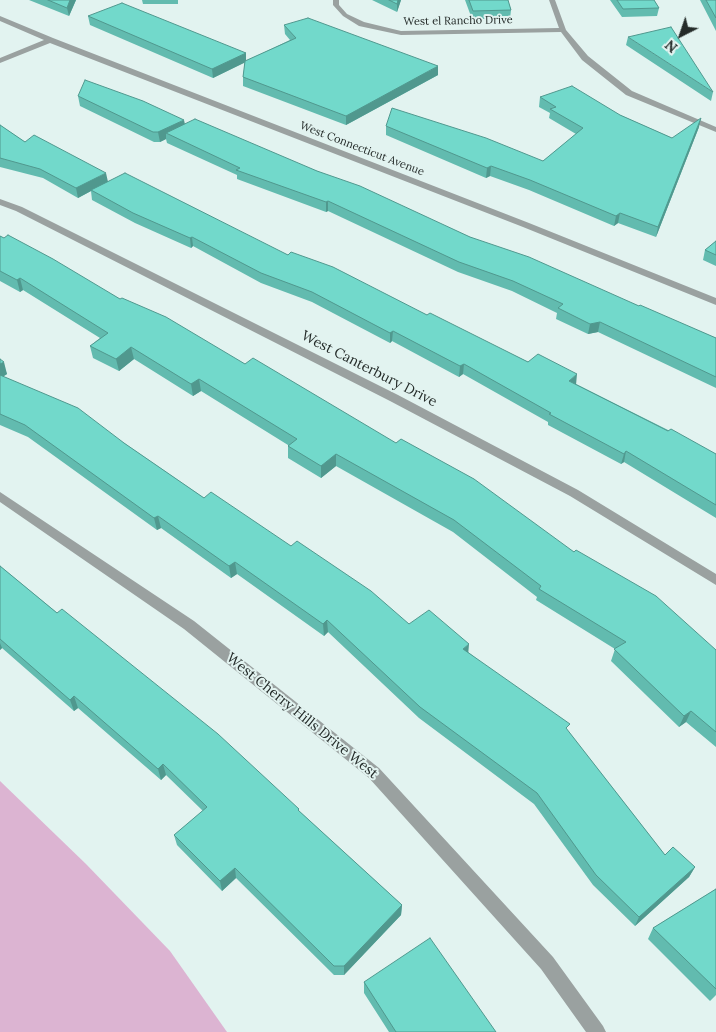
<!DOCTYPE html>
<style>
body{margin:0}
#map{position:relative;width:716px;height:1032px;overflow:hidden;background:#e2f3f0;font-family:Lora,serif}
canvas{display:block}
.north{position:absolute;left:656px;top:10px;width:50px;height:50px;-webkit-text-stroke:4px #e2f3f0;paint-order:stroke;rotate:221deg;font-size:14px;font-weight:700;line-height:20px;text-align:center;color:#242b29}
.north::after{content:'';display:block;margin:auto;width:18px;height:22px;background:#242b29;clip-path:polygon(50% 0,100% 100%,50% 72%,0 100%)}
</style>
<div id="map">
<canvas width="716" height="1032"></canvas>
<div class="north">N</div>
</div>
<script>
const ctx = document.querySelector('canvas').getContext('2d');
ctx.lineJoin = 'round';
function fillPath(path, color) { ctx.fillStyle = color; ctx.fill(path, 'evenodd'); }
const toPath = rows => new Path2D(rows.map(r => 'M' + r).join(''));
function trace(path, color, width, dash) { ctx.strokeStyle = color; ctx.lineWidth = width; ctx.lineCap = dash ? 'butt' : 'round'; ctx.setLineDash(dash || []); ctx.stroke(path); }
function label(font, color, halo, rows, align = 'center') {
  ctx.font = font + ' Lora,serif'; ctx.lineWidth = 4; ctx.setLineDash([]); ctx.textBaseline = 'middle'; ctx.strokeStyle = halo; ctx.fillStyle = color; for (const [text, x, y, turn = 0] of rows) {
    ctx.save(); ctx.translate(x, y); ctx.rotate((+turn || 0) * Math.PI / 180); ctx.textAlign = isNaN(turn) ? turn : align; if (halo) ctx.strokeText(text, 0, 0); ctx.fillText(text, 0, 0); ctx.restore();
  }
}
const green = toPath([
 [0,781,86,864,170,951,227,1032,0,1032]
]);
const street = toPath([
 [333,0,339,0,339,5,347,14,364,22,401,31,559,28,549,0,555,0,566,30,588,56,632,91,716,127,716,132,626,95,582,60,561,32,401,35,359,26,343,16,333,5,333,0],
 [0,16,53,38,529,223,716,298,716,305,523,227,50,43,0,63,0,58,44,40,0,21,0,16],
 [0,199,22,207,398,395,578,490,716,574,716,585,570,496,390,401,16,211,0,205,0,199],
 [0,492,194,621,379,768,553,957,603,1026,606,1032,586,1032,541,969,369,778,184,629,0,502,0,492]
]);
const wall = toPath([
 [29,0,76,0,69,16],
 [142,0,178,0,178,4,143,4],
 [372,0,401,0,397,12],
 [465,0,508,0,511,10,510,19,472,19],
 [610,0,654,0,659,8,657,16,622,17],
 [700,0,716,0,716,31],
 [88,16,246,53,246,61,290,40,285,34,284,25,438,75,346,125,243,86,243,77,245,62,213,78,90,25],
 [628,37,713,92,711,101,626,45],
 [78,96,185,124,317,171,470,237,716,338,716,388,598,332,588,334,556,319,557,313,512,291,458,272,328,211,326,212,237,179,237,175,167,143,166,139,160,142,154,142,80,106],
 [540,97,620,115,672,138,699,127,656,237,618,223,614,226,529,190,490,176,486,178,386,135,386,126,543,161,576,134,549,118,550,113,539,107],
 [0,125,25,142,108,181,288,255,427,315,576,384,716,454,716,518,624,462,621,464,548,425,548,422,463,374,459,377,392,341,390,343,312,302,261,283,193,246,191,248,135,223,92,200,91,191,78,198,43,178,0,167],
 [0,236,120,299,245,364,574,552,716,650,716,747,686,722,679,727,611,661,615,649,536,600,537,597,453,532,336,466,321,478,288,458,288,445,201,391,193,396,134,359,119,371,93,358,90,346,100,338,23,290,20,292,0,281],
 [716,241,716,266,703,260,705,250],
 [0,359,7,374,3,377,124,443,204,498,291,546,409,624,468,652,568,731,665,855,695,867,689,877,635,926,593,885,534,804,419,718,328,632,324,636,237,574,231,578,161,528,157,530,28,437,0,425],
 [0,566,300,812,402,905,401,915,344,975,334,975,236,878,222,891,177,845,174,835,203,811,166,775,161,780,78,708,74,711,2,648,0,650],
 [716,889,716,995,710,1001,648,939,653,928],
 [364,982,496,1032,389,1032,364,993]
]);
const shadedWall = toPath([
 [70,0,76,0,69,16,67,8],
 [398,0,401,0,397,12,397,4],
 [246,53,246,62,213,78,212,69],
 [438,66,438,75,346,125,346,116],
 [701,118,699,127,656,237,658,227],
 [184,120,186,129,166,133,166,139,160,142,158,132],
 [491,166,490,176,486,178,487,168],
 [106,173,108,182,91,190,91,191,78,198,76,188],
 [328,201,328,211,326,212,326,202],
 [620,213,618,223,614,226,616,216],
 [192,237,193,246,191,248,190,238],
 [20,278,23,290,20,292,17,280],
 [600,322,598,332,588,334,590,324],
 [393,331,392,341,390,343,390,333],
 [131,347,134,359,119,371,116,359],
 [4,362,7,374,0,378,0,364],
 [464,364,463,374,459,377,460,366],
 [577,374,576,385,569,381],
 [199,379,201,391,193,396,191,384],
 [626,451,624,462,621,464,624,454],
 [336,454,336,466,321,478,321,466],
 [158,516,161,528,157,530,154,518],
 [235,562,237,574,231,578,229,566],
 [327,620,328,632,324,636,323,624],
 [0,643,2,648,0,650],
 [469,644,468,656,463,649],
 [74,696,78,708,74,711,70,700],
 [691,711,686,722,679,727,684,716],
 [163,764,166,775,161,780,158,769],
 [695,867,689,877,635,926,639,917],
 [235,868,236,878,222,891,220,881],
 [402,905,401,915,344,975,344,966]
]);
const building = toPath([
 [48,0,70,0,67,8,48,0],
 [389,0,398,0,397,4,389,0],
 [469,0,508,0,511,10,473,11,469,0],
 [617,0,654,0,659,8,623,9,617,0],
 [706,0,716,0,716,18,706,0],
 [122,3,246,53,212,69,88,16,122,3],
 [308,18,438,66,346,116,243,77,245,61,296,38,284,25,308,18],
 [671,27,713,92,628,37,671,27],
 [85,80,143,101,184,120,158,132,153,132,78,96,85,80],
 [572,86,620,115,672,138,701,118,658,227,620,213,616,216,530,180,491,166,487,168,386,126,392,108,486,138,543,161,583,128,550,109,556,107,540,97,572,86],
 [195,119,317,171,360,186,470,237,529,257,639,306,640,305,716,338,716,377,600,322,590,324,558,308,563,304,513,281,459,262,328,201,326,202,236,170,240,168,166,133,195,119],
 [0,125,25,142,34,135,106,173,76,188,40,169,0,158,0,125],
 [125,173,288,255,291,252,333,267,427,315,430,313,528,362,538,354,577,374,569,381,668,431,671,429,716,454,716,505,626,451,624,454,549,414,551,413,464,364,460,366,393,331,390,333,312,292,261,273,192,237,190,238,133,213,91,190,125,173],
 [8,235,53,259,120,299,122,298,166,317,245,364,253,358,396,443,401,439,474,479,574,552,576,550,656,596,716,650,716,732,691,711,684,716,614,649,626,642,539,589,541,586,454,520,336,454,321,466,288,446,297,439,199,379,191,384,131,347,116,359,90,346,108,333,20,278,17,280,0,271,0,236,4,238,8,235],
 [716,241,716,255,705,250,716,241],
 [0,359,4,362,0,364,0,359],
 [0,375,78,408,124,443,204,498,211,492,291,546,297,541,371,591,409,624,429,610,469,644,463,649,570,724,566,728,665,855,673,847,695,867,639,917,596,875,537,793,420,707,327,620,323,624,235,562,229,566,158,516,154,518,25,425,0,414,0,375],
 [0,566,57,613,62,609,218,734,299,809,298,810,402,905,344,966,334,966,235,868,220,881,174,835,207,807,163,764,158,769,74,696,70,700,0,639,0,566],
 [716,889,716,989,653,928,716,889],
 [430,938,496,1032,396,1032,364,982,430,938]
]);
const farStreetnames = [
 ["West el Rancho Drive",458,21,-1],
 ["West Connecticut Avenue",362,149,21]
];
const streetNames = [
 ["West Canterbury Drive",369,369,27],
 ["West Cherry Hills Drive West",302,716,39]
];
fillPath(green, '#dcb4d2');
fillPath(street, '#9aa1a0');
fillPath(wall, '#62bbaf');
fillPath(shadedWall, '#50988e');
fillPath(building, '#72d9cb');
trace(building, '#50988e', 1);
label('11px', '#242b29', '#e2f3f0', farStreetnames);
label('14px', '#242b29', '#e2f3f0', streetNames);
</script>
